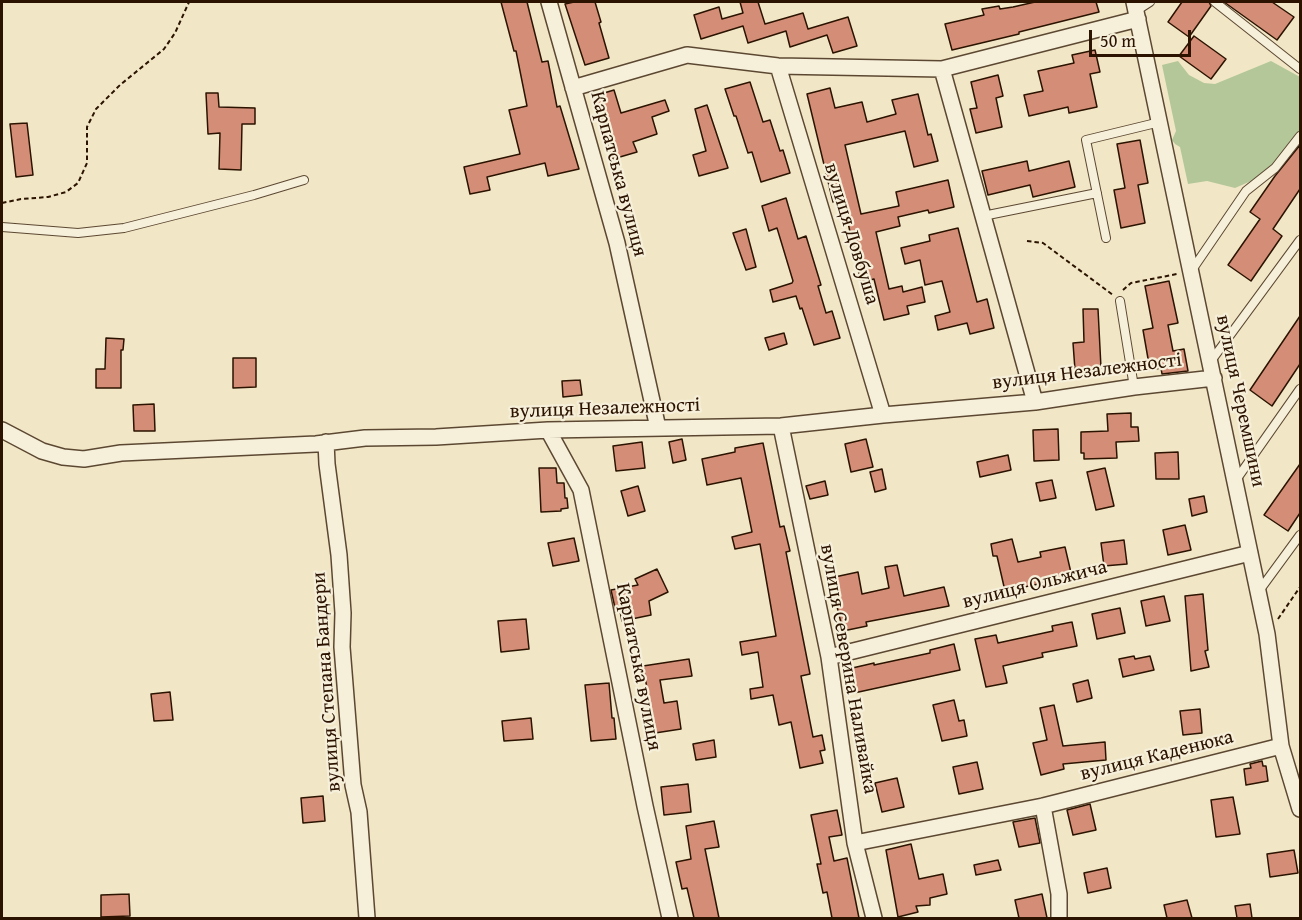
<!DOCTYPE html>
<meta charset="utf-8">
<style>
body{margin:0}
#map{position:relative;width:1302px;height:920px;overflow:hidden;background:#f1e7c6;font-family:"Gentium Book Plus",serif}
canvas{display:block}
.frame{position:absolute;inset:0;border:3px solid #2b1300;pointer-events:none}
.scale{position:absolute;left:1089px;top:30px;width:102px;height:27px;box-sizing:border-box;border:3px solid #2b1300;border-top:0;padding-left:8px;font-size:18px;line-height:21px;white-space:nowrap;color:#2b1300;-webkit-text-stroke:4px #f6efda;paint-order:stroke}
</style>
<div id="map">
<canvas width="1302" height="920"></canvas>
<div class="frame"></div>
<div class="scale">50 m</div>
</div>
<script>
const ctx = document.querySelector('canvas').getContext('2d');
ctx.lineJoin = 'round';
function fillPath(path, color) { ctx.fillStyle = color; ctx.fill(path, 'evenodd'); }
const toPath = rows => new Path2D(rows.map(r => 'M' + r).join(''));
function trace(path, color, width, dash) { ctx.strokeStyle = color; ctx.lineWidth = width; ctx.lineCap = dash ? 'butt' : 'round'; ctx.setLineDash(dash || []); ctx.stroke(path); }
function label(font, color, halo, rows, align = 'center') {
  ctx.font = font + ' "Gentium Book Plus",serif'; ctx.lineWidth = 4.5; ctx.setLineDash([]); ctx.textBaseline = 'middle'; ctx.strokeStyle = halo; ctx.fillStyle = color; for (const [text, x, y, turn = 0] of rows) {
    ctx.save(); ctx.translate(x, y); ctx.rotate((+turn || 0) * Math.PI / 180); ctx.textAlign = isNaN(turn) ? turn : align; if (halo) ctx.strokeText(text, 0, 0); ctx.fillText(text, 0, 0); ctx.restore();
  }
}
const green = toPath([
 [1178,61,1189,75,1204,83,1215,84,1271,61,1300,77,1300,131,1275,163,1251,181,1235,188,1207,181,1188,184,1180,147,1175,144,1172,140,1176,131,1162,65]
]);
const building = toPath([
 [501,2,527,2,542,62,548,61,557,107,560,106,579,169,548,176,545,163,487,177,490,190,470,194,464,167,520,154,509,110,527,106,516,51,514,51,501,2],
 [574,2,595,2,601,22,599,23,609,58,585,65,565,4,574,2],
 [740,2,758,2,765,24,803,13,808,29,848,17,857,46,833,53,827,35,790,47,786,31,748,43,743,26,701,39,694,15,719,7,722,19,743,13,740,2],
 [1035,2,1096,2,1099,12,1019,32,1019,34,952,50,945,24,984,15,982,9,999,6,1000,9,1013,7,1035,2],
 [1182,2,1209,2,1211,6,1189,37,1168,22,1182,2],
 [1224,2,1272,2,1294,17,1277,40,1224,2],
 [1194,36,1226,59,1211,79,1179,56,1194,36],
 [1095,50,1100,72,1090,74,1097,107,1069,113,1068,107,1029,116,1024,95,1043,91,1038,71,1074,63,1072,55,1095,50],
 [998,75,1003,96,996,98,1002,127,976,133,970,109,977,108,971,82,998,75],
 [750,82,763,122,770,120,780,151,783,150,790,173,761,182,752,152,748,153,736,116,734,116,725,89,750,82],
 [830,88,835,108,862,102,867,122,896,114,892,100,918,94,928,135,931,134,938,161,914,167,905,131,845,145,861,214,899,206,896,192,948,180,954,207,929,213,928,210,898,217,900,226,876,232,889,289,902,286,903,292,922,287,925,302,907,306,909,314,884,320,874,279,861,282,843,200,833,202,807,94,830,88],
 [614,90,621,113,665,100,669,111,652,117,657,134,633,142,637,152,613,159,594,96,614,90],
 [206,93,218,93,219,107,255,108,255,124,242,124,241,170,219,169,220,133,208,134,206,93],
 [707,105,728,168,699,176,693,155,706,151,695,109,707,105],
 [27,123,33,175,16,177,10,124,27,123],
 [1140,140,1148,183,1138,185,1145,223,1121,228,1114,190,1125,188,1117,144,1140,140],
 [1300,145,1300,189,1273,229,1282,236,1251,281,1228,265,1260,219,1250,212,1275,176,1300,145],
 [1027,161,1029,171,1069,161,1075,187,1033,197,1030,185,988,195,982,171,1027,161],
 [786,198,798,239,806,236,821,285,818,286,826,313,832,311,840,338,814,345,802,308,800,309,796,296,773,302,770,290,792,283,793,281,777,228,769,231,762,206,786,198],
 [958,228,977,302,987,299,994,328,970,334,967,323,938,330,935,316,950,312,942,281,925,285,920,260,905,264,901,248,930,241,929,235,958,228],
 [746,229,756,267,746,270,733,233,746,229],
 [1169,281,1178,323,1168,325,1173,351,1184,349,1188,371,1162,374,1161,368,1150,370,1143,330,1153,328,1145,286,1169,281],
 [1083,309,1098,309,1101,368,1075,370,1073,343,1084,342,1083,309],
 [1300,316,1300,364,1272,406,1250,390,1300,316],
 [784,333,787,344,769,350,765,338,784,333],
 [106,338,124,339,123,350,121,350,121,388,96,388,96,369,105,369,106,338],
 [233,358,256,358,256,387,233,388,233,358],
 [580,380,582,395,563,397,562,381,580,380],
 [154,404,155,431,134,431,133,405,154,404],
 [1131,413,1131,427,1138,427,1139,441,1116,442,1117,458,1084,459,1084,453,1081,453,1081,432,1108,431,1107,414,1131,413],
 [1058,429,1059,460,1034,461,1033,430,1058,429],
 [682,439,686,460,673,463,669,442,682,439],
 [866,439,873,467,851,472,845,444,866,439],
 [642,442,645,468,616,471,613,446,642,442],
 [763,443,780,527,784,526,790,551,786,552,810,674,801,676,813,737,822,735,825,750,820,751,823,763,800,768,791,722,779,725,773,695,751,699,750,689,763,687,758,652,742,655,740,642,776,636,760,544,735,549,732,537,752,532,741,478,707,485,702,459,735,452,735,448,763,443],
 [1178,452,1179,479,1156,479,1155,453,1178,452],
 [1008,455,1011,470,980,477,977,462,1008,455],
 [1300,464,1300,513,1288,531,1264,515,1300,464],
 [539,468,556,468,557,483,564,483,565,498,567,498,568,508,561,509,561,511,541,512,539,468],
 [1105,468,1114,506,1096,510,1087,472,1105,468],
 [882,469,886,489,875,492,870,472,882,469],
 [1052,480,1056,498,1040,501,1036,483,1052,480],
 [825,481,828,495,810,499,806,486,825,481],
 [638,486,645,511,628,516,621,491,638,486],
 [1204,496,1207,512,1192,516,1189,499,1204,496],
 [1185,525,1191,550,1168,555,1163,530,1185,525],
 [574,538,579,561,553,566,548,543,574,538],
 [1012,539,1018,562,1041,557,1040,552,1065,547,1072,577,1005,591,997,556,993,556,991,544,1012,539],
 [1124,540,1127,564,1104,566,1101,543,1124,540],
 [897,565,904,596,944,587,949,606,866,622,867,626,843,631,830,578,858,572,862,594,889,588,885,567,897,565],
 [657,569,668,592,649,601,651,615,622,621,620,611,616,612,611,590,638,585,635,579,657,569],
 [1203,594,1208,650,1205,651,1209,667,1191,671,1185,596,1203,594],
 [1164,596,1170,621,1146,626,1141,601,1164,596],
 [1120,608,1125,633,1097,639,1092,614,1120,608],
 [526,619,529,649,501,652,498,621,526,619],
 [1072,622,1077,646,1042,653,1043,657,1003,666,1007,683,986,687,975,639,996,635,998,643,1053,631,1052,626,1072,622],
 [954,644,960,670,854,693,848,669,874,663,874,665,930,653,930,650,954,644],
 [1134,656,1135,659,1150,656,1154,670,1123,677,1119,659,1134,656],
 [689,659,692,676,660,680,664,703,677,701,681,729,655,733,643,666,689,659],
 [1088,680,1092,698,1077,702,1073,684,1088,680],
 [609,683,612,718,614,718,616,739,591,741,585,685,609,683],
 [170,692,173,720,154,721,151,694,170,692],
 [954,700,959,721,964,720,967,736,942,741,933,705,954,700],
 [1054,705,1063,746,1105,742,1106,760,1063,764,1064,769,1041,775,1033,743,1047,740,1040,708,1054,705],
 [1200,709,1202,733,1183,735,1180,711,1200,709],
 [531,718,533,739,504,741,502,721,531,718],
 [714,740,716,757,696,760,693,744,714,740],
 [1262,761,1263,766,1266,766,1268,781,1246,785,1244,769,1251,768,1250,764,1262,761],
 [977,762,983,789,959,794,953,767,977,762],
 [897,778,904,807,882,812,875,783,897,778],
 [688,784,691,812,664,815,661,787,688,784],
 [323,796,325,821,303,823,301,798,323,796],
 [1233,797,1240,834,1216,837,1211,800,1233,797],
 [1090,804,1096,830,1073,835,1067,810,1090,804],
 [837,810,842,835,829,837,834,861,847,858,859,918,832,918,827,892,823,893,817,864,821,864,811,815,837,810],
 [1035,818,1040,843,1019,847,1013,822,1035,818],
 [714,821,719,847,705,849,719,918,694,918,687,888,682,889,676,862,691,859,686,826,714,821],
 [911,844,919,879,943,874,947,894,930,898,930,905,916,906,918,912,898,917,886,850,911,844],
 [1294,850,1298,873,1270,877,1267,854,1294,850],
 [998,860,1001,870,976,875,974,865,998,860],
 [1107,868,1111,888,1088,893,1084,873,1107,868],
 [129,894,130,916,101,917,101,895,129,894],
 [1042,894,1047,918,1019,918,1015,900,1042,894],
 [1187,900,1192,918,1167,918,1164,905,1187,900],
 [1250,904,1252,918,1237,918,1235,906,1250,904]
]);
const path = toPath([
 [2,203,21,199,48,197,66,192,78,183,87,163,87,127,96,109,120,85,164,49,175,33,189,2],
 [1027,241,1043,243,1113,295],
 [1123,290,1131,283,1177,274],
 [1278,619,1300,587]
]);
const service = toPath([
 [1215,2,1300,69],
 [1136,11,1150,2],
 [983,216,1097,193],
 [2,227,78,233,124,228,254,195,304,180],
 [1106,238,1086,140,1160,122],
 [1192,270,1246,191,1275,168,1300,136],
 [1120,301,1134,387],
 [1211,361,1300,240],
 [1236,480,1300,389],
 [1259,591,1300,535]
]);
const minor = toPath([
 [549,2,617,243,658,428],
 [1134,2,1267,634,1281,746,1300,809],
 [778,66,883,415],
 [942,69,1035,402],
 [573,88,687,55,778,66,942,69,1138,19],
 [781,426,829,657,855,843,874,918],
 [2,430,42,451,63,457,84,459,121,453,316,444,365,438,436,437,548,430,781,426,883,415,1035,402,1134,387,1214,378],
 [548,430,581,490,645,806,670,918],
 [326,442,327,464,339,555,343,613,342,647,353,785,359,812,367,918],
 [829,657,1250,553],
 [1043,806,1059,894,1059,918],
 [855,843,1043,806,1281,746]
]);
const streetNames = [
 ["Карпатська вулиця",618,174,75],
 ["вулиця Довбуша",851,234,73],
 ["вулиця Незалежності",1087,372,-7],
 ["вулиця Черемшини",1240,401,78],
 ["вулиця Незалежності",605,409,-2],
 ["вулиця Ольжича",1035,585,-14],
 ["Карпатська вулиця",638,667,79],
 ["вулиця Северина Наливайка",848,669,80],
 ["вулиця Степана Бандери",327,682,-94],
 ["вулиця Каденюка",1157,756,-14]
];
fillPath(green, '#b4c799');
fillPath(building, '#d48e77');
trace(building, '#2b1300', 1.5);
trace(service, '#5c4832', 10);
trace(minor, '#5c4832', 18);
trace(path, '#2b1300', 2, [4.5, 3]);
trace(service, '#f6efda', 8);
trace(minor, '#f6efda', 15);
label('20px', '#2b1300', '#f6efda', streetNames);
</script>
